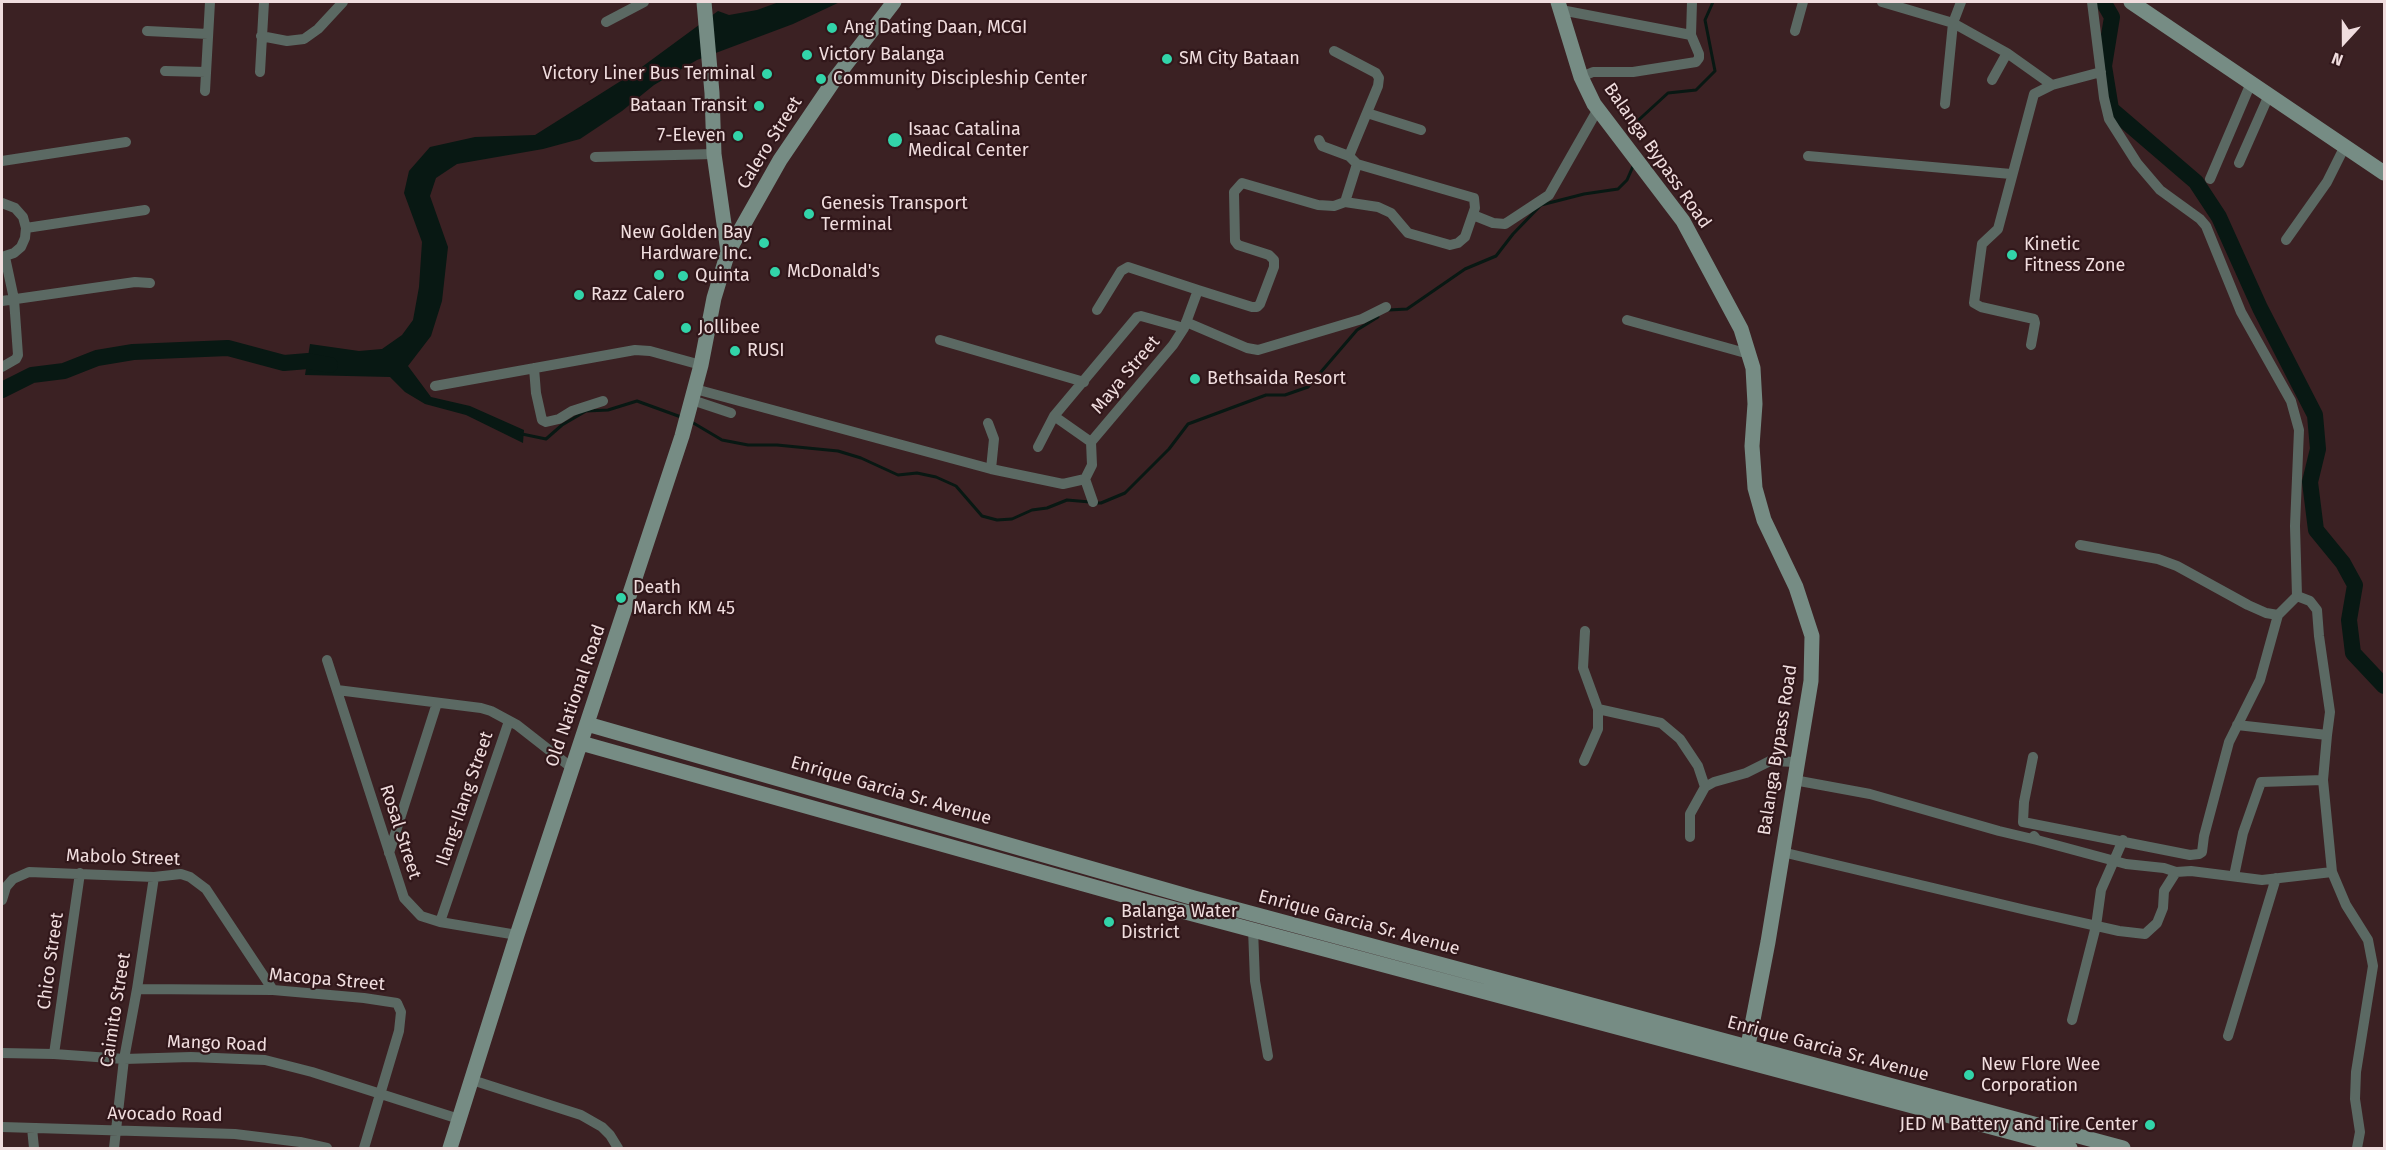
<!DOCTYPE html>
<style>
body{margin:0}
#map{position:relative;width:2386px;height:1150px;overflow:hidden;background:#3b2123;font-family:"Fira Sans",sans-serif}
canvas{display:block}
.frame{position:absolute;inset:0;border:3px solid #f0ddde;pointer-events:none}
.north{position:absolute;left:2314px;top:12px;width:60px;height:60px;-webkit-text-stroke:4px #31171a;paint-order:stroke;rotate:201deg;font-size:16px;font-weight:700;line-height:24px;text-align:center;color:#f0ddde}
.north::after{content:'';display:block;margin:auto;width:21px;height:27px;background:#f0ddde;clip-path:polygon(50% 0,100% 100%,50% 72%,0 100%)}
</style>
<div id="map">
<canvas width="2386" height="1150"></canvas>
<div class="frame"></div>
<div class="north">N</div>
</div>
<script>
const ctx = document.querySelector('canvas').getContext('2d');
ctx.lineJoin = 'round';
function fillPath(path, color) { ctx.fillStyle = color; ctx.fill(path, 'evenodd'); }
const toPath = rows => new Path2D(rows.map(r => 'M' + r).join(''));
function trace(path, color, width, dash) { ctx.strokeStyle = color; ctx.lineWidth = width; ctx.lineCap = dash ? 'butt' : 'round'; ctx.setLineDash(dash || []); ctx.stroke(path); }
function label(font, color, halo, rows, align = 'center') {
  ctx.font = font + ' "Fira Sans",sans-serif'; ctx.lineWidth = 4.5; ctx.setLineDash([]); ctx.textBaseline = 'middle'; ctx.strokeStyle = halo; ctx.fillStyle = color; for (const [text, x, y, turn = 0] of rows) {
    ctx.save(); ctx.translate(x, y); ctx.rotate((+turn || 0) * Math.PI / 180); ctx.textAlign = isNaN(turn) ? turn : align; if (halo) ctx.strokeText(text, 0, 0); ctx.fillText(text, 0, 0); ctx.restore();
  }
}
const water = toPath([
 [779,2,840,2,793,24,697,60,654,85,622,111,580,139,543,149,457,164,436,178,430,196,448,247,442,301,431,336,408,366,431,397,470,406,524,430,523,443,466,415,425,404,405,392,390,377,305,375,310,344,359,351,382,349,402,335,413,320,419,287,422,242,404,193,409,171,430,147,475,137,535,135,635,72,718,11,729,15,757,10]
]);
const stream = toPath([
 [2099,2,2104,3],
 [1632,126,1668,93,1696,90,1715,71,1705,20,1713,2],
 [1389,310,1407,309,1465,269,1496,256,1513,234,1541,205,1584,194,1618,189,1627,180,1634,164],
 [690,421,722,440,748,445,777,445,838,451,861,458,898,475,917,473,936,477,956,486,982,516,997,520,1012,519,1032,510,1047,508,1067,500,1090,502],
 [522,434,546,439,562,425,586,411,608,410,637,401,681,417],
 [1097,503,1101,503,1125,493,1169,449,1188,424,1266,395,1285,395,1308,387,1357,330,1378,317]
]);
const river = toPath([
 [2104,3,2112,17,2104,66,2111,109,2196,182,2219,217,2260,308,2315,415,2318,449,2310,482,2316,530,2343,563,2355,585,2349,620,2353,653,2384,686],
 [2,390,32,375,64,371,97,358,133,352,228,348,284,363,308,361,330,365]
]);
const street = toPath([
 [1882,2,1953,23,2007,53,2052,85],
 [1561,10,1691,35],
 [606,22,644,2],
 [147,31,208,34],
 [1795,31,1803,2],
 [261,36,287,41,304,39,318,29,343,2],
 [165,71,206,72],
 [260,72,264,2],
 [1581,77,1593,72,1633,72,1696,62,1699,58,1699,54,1691,35,1692,2],
 [1992,80,2007,53],
 [205,91,210,2],
 [1945,104,1953,23,1961,2],
 [1367,113,1421,130],
 [1319,140,1322,146,1349,156],
 [1808,156,2011,174],
 [595,157,714,154],
 [2,161,126,142],
 [2239,163,2269,95],
 [2210,179,2251,83],
 [1345,202,1357,164],
 [2,203,15,208,23,217,26,228,25,238,21,247,14,253,2,257],
 [1473,215,1493,223,1505,224,1549,195,1598,109],
 [26,228,145,210],
 [2286,240,2327,182,2345,146],
 [2,301,135,282,150,283],
 [1097,310,1121,271,1128,267,1198,290],
 [1627,320,1749,354],
 [1186,322,1247,348,1258,350,1362,319,1386,307],
 [940,340,1084,382],
 [2031,345,2035,323,2034,319,1981,307,1974,303,1982,244,1998,229,2034,94,2052,85,2101,72],
 [2,367,16,359,18,355,14,299,5,257],
 [534,368,536,393,542,420,546,422,559,419,572,411,603,401],
 [435,386,635,350,650,351,701,365],
 [695,389,991,469,1063,484,1085,479,1092,465,1091,442],
 [692,400,731,413],
 [1054,416,1091,442],
 [988,423,994,439,991,469],
 [1091,442,1173,345,1184,328,1198,290,1252,307,1257,307,1260,304,1274,267,1274,260,1269,255,1238,245,1235,241,1234,192,1242,183,1318,205,1334,206,1345,202,1378,207,1391,213,1408,233,1450,245,1458,243,1465,237,1475,208,1474,198,1357,164,1349,156,1378,86,1379,78,1376,73,1334,51],
 [1038,447,1054,416,1137,317,1141,316,1184,328],
 [1085,479,1093,502],
 [2080,545,2158,559,2177,566,2248,605,2266,613,2278,615],
 [2297,596,2310,601,2317,610,2319,636,2330,712,2327,735],
 [1585,631,1583,668,1598,709],
 [327,660,404,898,421,916,440,922,517,935],
 [337,690,481,708,491,711,517,725,572,768],
 [2237,725,2327,735,2323,780,2332,872,2346,905,2368,940,2373,966,2356,1072,2355,1099,2360,1132,2357,1148],
 [2033,757,2024,802,2023,822,2190,855,2199,854,2202,852,2204,836,2229,742,2260,680,2278,615,2297,596,2295,526,2299,430,2291,401,2241,312,2206,226,2200,219,2160,190,2137,163,2109,119,2104,98,2092,2],
 [1584,761,1598,729,1598,709,1661,723,1680,739,1698,766,1705,787],
 [1794,780,1870,794,1999,831,2037,840],
 [2034,836,2037,840,2126,864,2164,868,2176,872],
 [1690,837,1690,814,1705,787,1714,782,1746,773,1770,761,1797,762],
 [1782,852,2030,911,2119,931,2145,934,2157,923,2163,908,2164,891,2176,872,2191,871,2262,880,2332,872],
 [389,853,437,703],
 [2234,876,2243,833,2261,782,2323,780],
 [2,900,6,887,13,879,29,872,154,877,181,874,190,877,206,889,273,990],
 [440,922,509,721],
 [1253,929,1255,981,1268,1056],
 [137,989,273,990,364,998,397,1003,401,1012,399,1031,364,1148],
 [2072,1020,2096,926,2101,890,2123,840],
 [2228,1036,2276,878],
 [2,1053,54,1054,124,1059,191,1057,265,1060,312,1072,459,1119],
 [54,1054,80,873],
 [472,1080,581,1115,602,1127,610,1135,618,1148],
 [2,1127,235,1134,300,1142,327,1148],
 [32,1128,34,1148],
 [114,1148,124,1059,137,989,154,877]
]);
const secondary = toPath([
 [704,2,712,93,714,154,728,252],
 [1558,2,1581,77,1594,104,1683,221,1741,329,1753,368,1755,404,1752,446,1755,488,1764,520,1796,587,1812,636,1811,681,1768,942,1746,1056],
 [2131,2,2384,173],
 [587,724,1194,898,2123,1148],
 [581,743,1148,902,2070,1148],
 [450,1148,517,935,682,436,701,365,714,298,728,252,780,160,837,76,894,2]
]);
const markers = [
 [832,28,6,"#32d4a9"],
 [807,55,6,"#32d4a9"],
 [1167,59,6,"#32d4a9"],
 [767,74,6,"#32d4a9"],
 [821,79,6,"#32d4a9"],
 [759,106,6,"#32d4a9"],
 [738,136,6,"#32d4a9"],
 [895,140,8,"#32d4a9"],
 [809,214,6,"#32d4a9"],
 [764,243,6,"#32d4a9"],
 [2012,255,6,"#32d4a9"],
 [775,272,6,"#32d4a9"],
 [659,275,6,"#32d4a9"],
 [683,276,6,"#32d4a9"],
 [579,295,6,"#32d4a9"],
 [686,328,6,"#32d4a9"],
 [735,351,6,"#32d4a9"],
 [1195,379,6,"#32d4a9"],
 [621,598,6,"#32d4a9"],
 [1109,922,6,"#32d4a9"],
 [1969,1075,6,"#32d4a9"],
 [2150,1125,6,"#32d4a9"]
];
const poiNames = [
 ["Ang Dating Daan, MCGI",844,28],
 ["Victory Balanga",819,55],
 ["SM City Bataan",1179,59],
 ["Victory Liner Bus Terminal",755,74,"right"],
 ["Community Discipleship Center",833,79],
 ["Bataan Transit",747,106,"right"],
 ["Isaac Catalina",908,130],
 ["Medical Center",908,151],
 ["7-Eleven",726,136,"right"],
 ["Genesis Transport",821,204],
 ["Terminal",821,225],
 ["New Golden Bay",752,233,"right"],
 ["Hardware Inc.",752,254,"right"],
 ["Kinetic",2024,245],
 ["Fitness Zone",2024,266],
 ["McDonald's",787,272],
 ["Quinta",695,276],
 ["Razz",591,295],
 ["Calero",659,295,"center"],
 ["Jollibee",698,328],
 ["RUSI",747,351],
 ["Bethsaida Resort",1207,379],
 ["Death",633,588],
 ["March KM 45",633,609],
 ["Balanga Water",1121,912],
 ["District",1121,933],
 ["New Flore Wee",1981,1065],
 ["Corporation",1981,1086],
 ["JED M Battery and Tire Center",2138,1125,"right"]
];
const streetNames = [
 ["Calero Street",770,143,-58],
 ["Balanga Bypass Road",1657,156,55],
 ["Maya Street",1126,375,-50],
 ["Old National Road",576,696,-71],
 ["Balanga Bypass Road",1778,750,-81],
 ["Enrique Garcia Sr. Avenue",891,791,16],
 ["Ilang-Ilang Street",465,799,-71],
 ["Rosal Street",400,832,72],
 ["Mabolo Street",123,858,2],
 ["Enrique Garcia Sr. Avenue",1359,923,15],
 ["Chico Street",51,961,-82],
 ["Macopa Street",327,980,5],
 ["Caimito Street",116,1010,-81],
 ["Mango Road",217,1044,2],
 ["Enrique Garcia Sr. Avenue",1828,1049,15],
 ["Avocado Road",165,1115,1]
];
fillPath(water, '#081813');
trace(stream, '#081813', 3);
trace(river, '#081813', 16);
trace(street, '#5b6963', 10);
trace(secondary, '#768c84', 15);
for (const [x, y, r, color] of markers) { const dot = new Path2D(); dot.arc(x, y, r, 0, 2 * Math.PI); ctx.fillStyle = color; ctx.fill(dot); trace(dot, '#31171a', 2); }
label('18px', '#f0ddde', '#31171a', poiNames, 'left');
label('18px', '#f0ddde', '#31171a', streetNames);
</script>
